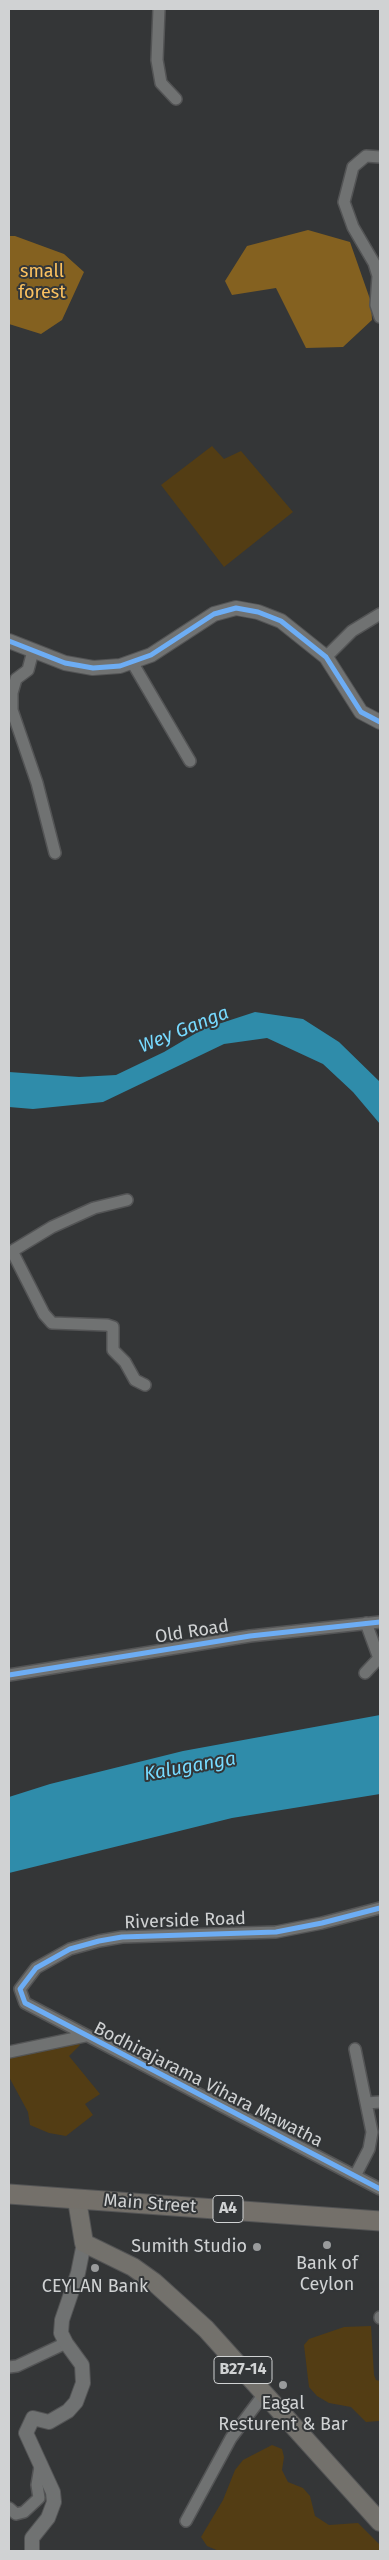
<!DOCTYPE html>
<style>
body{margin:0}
#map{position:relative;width:389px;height:2560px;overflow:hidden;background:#343637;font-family:"Fira Sans",sans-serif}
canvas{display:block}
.frame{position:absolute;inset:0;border:10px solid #d0d2d3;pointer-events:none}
</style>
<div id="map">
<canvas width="389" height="2560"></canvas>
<div class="frame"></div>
</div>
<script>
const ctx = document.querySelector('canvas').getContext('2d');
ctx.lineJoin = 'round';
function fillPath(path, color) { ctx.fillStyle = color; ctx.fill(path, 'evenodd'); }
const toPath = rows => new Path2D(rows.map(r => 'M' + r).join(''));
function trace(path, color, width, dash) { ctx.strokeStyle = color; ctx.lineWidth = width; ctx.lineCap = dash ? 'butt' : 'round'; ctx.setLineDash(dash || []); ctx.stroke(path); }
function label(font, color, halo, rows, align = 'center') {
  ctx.font = font + ' "Fira Sans",sans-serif'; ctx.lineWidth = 4; ctx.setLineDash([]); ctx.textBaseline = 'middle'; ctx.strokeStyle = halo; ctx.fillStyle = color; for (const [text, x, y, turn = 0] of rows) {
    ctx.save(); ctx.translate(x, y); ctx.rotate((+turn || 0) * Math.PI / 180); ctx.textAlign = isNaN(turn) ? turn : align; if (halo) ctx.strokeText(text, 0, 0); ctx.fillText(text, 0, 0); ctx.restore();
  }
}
const green = toPath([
 [212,446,224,459,241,451,293,512,224,567,161,485],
 [79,2043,80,2045,69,2056,100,2094,85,2104,93,2115,66,2136,49,2133,30,2125,28,2112,9,2077,9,2058],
 [371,2326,374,2375,376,2380,380,2381,380,2400,379,2421,366,2422,351,2407,329,2403,317,2396,309,2387,304,2345,309,2339,344,2327],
 [272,2445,282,2449,284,2457,282,2470,288,2482,303,2488,310,2496,315,2516,329,2525,358,2523,380,2545,380,2551,219,2551,207,2546,201,2537,223,2500,235,2470,243,2460]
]);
const forest = toPath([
 [308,230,350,242,371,302,372,320,343,347,306,348,276,288,232,295,225,281,247,246],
 [9,236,15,236,64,254,84,272,62,320,41,334,9,324]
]);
const water = toPath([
 [255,1012,303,1019,339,1042,380,1082,380,1124,353,1092,323,1064,267,1038,224,1044,103,1102,33,1109,9,1107,9,1072,79,1077,116,1075,164,1052,203,1029],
 [380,1715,380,1794,232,1818,9,1873,9,1797,50,1784,183,1751]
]);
const minor = toPath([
 [159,9,157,60,161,83,176,99],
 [380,157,366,156,353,167,344,202,353,227,374,263,378,276,376,305,380,317],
 [33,651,28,670,16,679,12,693,12,710,37,783,55,853],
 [326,657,352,631,380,614],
 [132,662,190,761],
 [12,1251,44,1314,52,1323,107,1325,113,1327,113,1350,125,1362,135,1380,145,1385],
 [9,1253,52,1227,94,1208,127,1200],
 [366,1623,380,1661],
 [365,1673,379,1658],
 [9,1675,250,1636,380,1622],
 [380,1908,322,1923,276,1932,122,1937,99,1941,70,1949,36,1968,20,1989,25,2003,380,2189],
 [9,2052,85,2036],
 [367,2103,380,2102],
 [355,2176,369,2149,372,2132,355,2049],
 [380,2317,380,2318],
 [9,2367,17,2366,66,2343],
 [9,2508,16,2514,24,2512,39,2498,37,2485,40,2467],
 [186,2521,231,2438,264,2394]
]);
const tertiary = toPath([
 [9,641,65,663,93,668,120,666,151,655,214,614,236,608,258,612,281,621,326,657,361,712,380,722],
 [32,2551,32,2538,48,2518,54,2502,53,2492,26,2433,33,2418,49,2422,68,2411,76,2402,83,2383,82,2365,66,2343,61,2333,62,2320,78,2273,84,2243]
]);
const primary = toPath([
 [77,2200,84,2243,133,2267,154,2282,206,2329,380,2522]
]);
const trunk = toPath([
 [9,2194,380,2221]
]);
const cycleway = toPath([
 [9,641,65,663,93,668,120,666,151,655,214,614,236,608,258,612,281,621,326,657,361,712,380,722],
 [9,1675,250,1636,380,1622],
 [380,1908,322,1923,276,1932,122,1937,99,1941,70,1949,36,1968,20,1989,25,2003,380,2189]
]);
const markers = [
 [327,2245,5,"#999b9c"],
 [257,2247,5,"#999b9c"],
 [95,2268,5,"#999b9c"],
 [283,2385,5,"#999b9c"]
];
const shields = [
 [228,2209,30],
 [243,2370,58]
];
const shieldNames = [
 ["A4",228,2209],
 ["B27-14",243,2370]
];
const parkNames = [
 ["small",42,272],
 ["forest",42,293]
];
const streetNames = [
 ["Old Road",192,1632,-9],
 ["Riverside Road",185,1921,-2],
 ["Bodhirajarama Vihara Mawatha",208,2085,27],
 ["Main Street",150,2204,4]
];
const poiNames = [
 ["Sumith Studio",247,2247,"right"],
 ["Bank of",327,2264],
 ["Ceylon",327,2285],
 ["CEYLAN Bank",95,2287],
 ["Eagal",283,2404],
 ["Resturent & Bar",283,2425]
];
const waterNames = [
 ["Wey Ganga",184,1030,-22],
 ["Kaluganga",190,1767,-10]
];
fillPath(green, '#533d14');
fillPath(forest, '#846120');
fillPath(water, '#2f8caa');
trace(minor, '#535455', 14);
trace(tertiary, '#535455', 16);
trace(primary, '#535455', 20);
trace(trunk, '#535455', 21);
trace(minor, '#707272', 11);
trace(tertiary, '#707272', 14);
trace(primary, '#73716c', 18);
trace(trunk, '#74706a', 19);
trace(cycleway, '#6dadf4', 5);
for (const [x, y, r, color] of markers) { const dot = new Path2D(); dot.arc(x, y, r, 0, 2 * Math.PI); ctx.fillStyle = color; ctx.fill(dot); trace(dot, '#333638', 2); }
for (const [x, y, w] of shields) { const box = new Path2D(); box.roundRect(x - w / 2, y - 13.5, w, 27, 4); ctx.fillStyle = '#333638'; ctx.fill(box); trace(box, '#d0d2d3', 1); }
label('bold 16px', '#d0d2d3', null, shieldNames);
label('18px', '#fcc260', '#333638', parkNames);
label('18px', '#d0d2d3', '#333638', streetNames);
label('18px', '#d0d2d3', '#333638', poiNames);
label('italic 19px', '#77daff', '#333638', waterNames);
</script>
